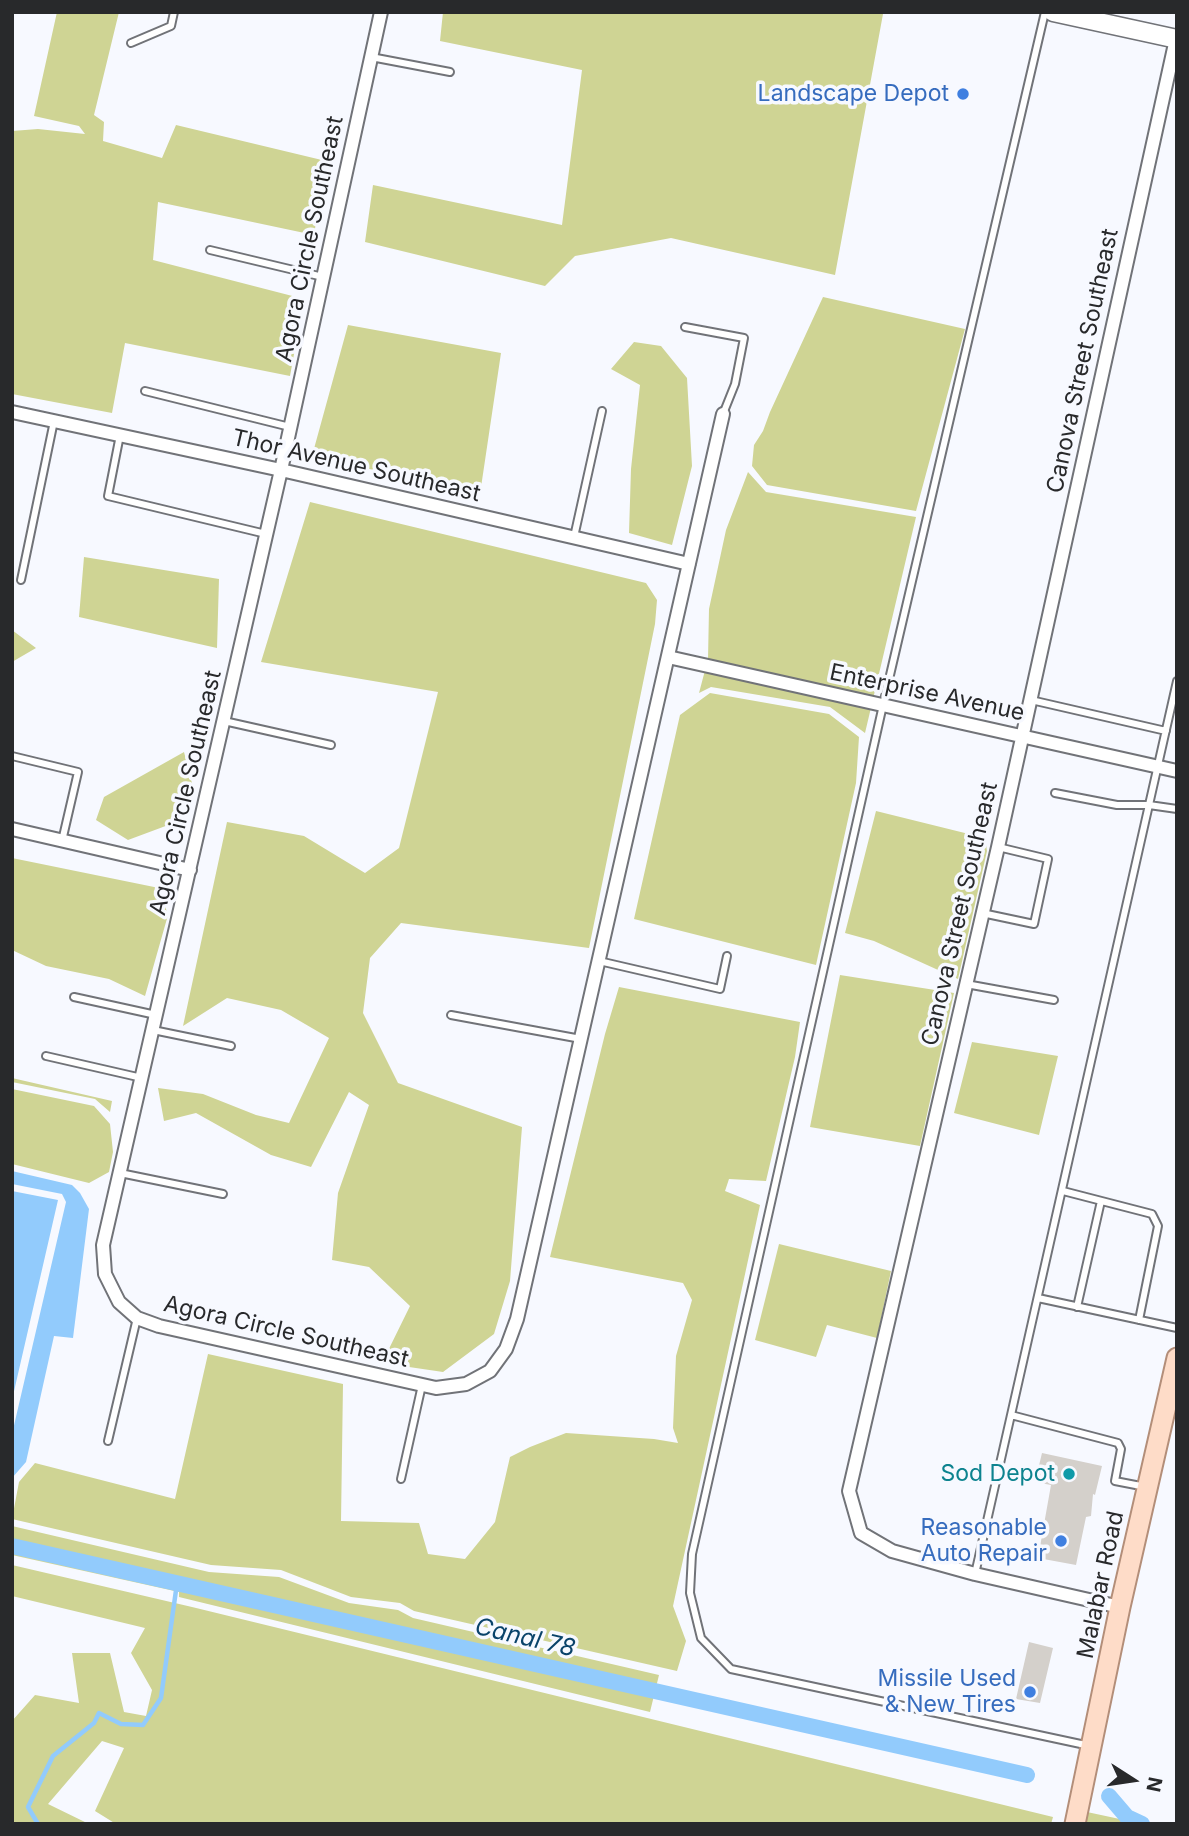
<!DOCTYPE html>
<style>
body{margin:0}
#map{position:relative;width:1189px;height:1836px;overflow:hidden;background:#f7f9ff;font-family:Inter,sans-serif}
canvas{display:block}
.frame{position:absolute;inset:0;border:14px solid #28292b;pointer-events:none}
.north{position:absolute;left:1098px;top:1745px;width:70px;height:70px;-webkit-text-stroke:5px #f7f9ff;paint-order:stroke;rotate:102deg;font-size:19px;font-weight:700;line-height:28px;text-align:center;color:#28292b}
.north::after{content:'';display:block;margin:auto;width:24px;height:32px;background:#28292b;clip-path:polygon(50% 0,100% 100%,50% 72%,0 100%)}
</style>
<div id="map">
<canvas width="1189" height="1836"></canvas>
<div class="frame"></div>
<div class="north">N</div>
</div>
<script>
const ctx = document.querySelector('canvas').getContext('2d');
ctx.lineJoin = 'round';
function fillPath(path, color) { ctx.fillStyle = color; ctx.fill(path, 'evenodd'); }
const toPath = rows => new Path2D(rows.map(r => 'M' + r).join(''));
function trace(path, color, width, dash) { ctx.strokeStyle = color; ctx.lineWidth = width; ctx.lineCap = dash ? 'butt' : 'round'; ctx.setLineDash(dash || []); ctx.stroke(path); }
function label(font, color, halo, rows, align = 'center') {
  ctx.font = font + ' Inter,sans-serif'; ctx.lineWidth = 7; ctx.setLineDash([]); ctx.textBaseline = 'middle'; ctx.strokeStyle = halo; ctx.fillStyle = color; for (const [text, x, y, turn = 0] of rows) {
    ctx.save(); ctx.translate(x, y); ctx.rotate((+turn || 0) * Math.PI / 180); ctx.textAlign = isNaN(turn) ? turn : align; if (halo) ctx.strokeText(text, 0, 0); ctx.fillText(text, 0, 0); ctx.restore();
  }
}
const green = toPath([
 [57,12,119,12,94,115,104,122,103,141,162,158,176,125,326,161,314,235,158,202,153,260,304,299,290,376,125,343,112,413,12,394,12,131,38,129,85,134,79,126,34,116],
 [443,12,880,12,883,14,835,275,671,238,575,256,545,286,365,242,373,185,562,225,582,70,440,41],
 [823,297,965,329,916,511,767,485,752,466,754,445,763,431,770,412],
 [348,325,501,353,480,494,312,456],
 [634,342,661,346,687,378,692,466,672,545,629,533,631,469,640,385,611,369],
 [748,472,766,492,916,517,865,733,830,707,711,687,699,693,708,659,709,609,726,530],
 [310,502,646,583,657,600,655,624,589,948,401,923,370,958,363,1013,398,1083,522,1127,510,1281,494,1334,443,1372,382,1363,410,1306,369,1267,332,1260,338,1193,369,1105,349,1092,311,1167,271,1155,196,1113,164,1121,158,1088,203,1094,256,1115,289,1123,329,1038,281,1010,227,998,183,1026,227,822,304,836,365,873,399,848,438,692,261,662],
 [84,557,219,579,217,648,79,617],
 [12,630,36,648,12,662],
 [710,693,829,714,859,737,856,783,816,965,634,919,680,715],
 [184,752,194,791,171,824,128,840,96,820,104,797],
 [876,811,985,838,987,851,958,979,874,941,845,933],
 [12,858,159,888,168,915,145,996,109,979,46,966,12,950],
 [840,975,954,993,920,1146,810,1127],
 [619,987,800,1022,795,1057,766,1181,729,1179,725,1191,760,1205,673,1606,686,1641,677,1671,414,1611,400,1603,351,1597,281,1570,211,1565,12,1519,19,1482,35,1463,175,1499,208,1354,343,1384,341,1521,419,1523,428,1554,465,1559,495,1522,510,1457,530,1447,566,1433,654,1439,678,1443,673,1428,676,1356,692,1300,683,1283,550,1257,605,1034],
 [972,1042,1058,1056,1039,1135,954,1113],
 [12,1078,112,1101,110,1112,95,1099,12,1082],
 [12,1089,94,1106,110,1124,113,1152,109,1172,89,1183,12,1164],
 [779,1244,891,1271,877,1338,827,1325,816,1357,755,1340],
 [12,1526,209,1572,279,1577,349,1603,398,1610,413,1618,659,1675,650,1712,179,1597,179,1592,12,1555],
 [12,1565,192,1607,1053,1817,1051,1824,116,1824,95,1811,124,1748,102,1741,48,1804,89,1824,12,1824,12,1721,35,1695,79,1703,72,1653,110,1653,124,1712,146,1716,152,1690,131,1653,145,1628,12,1596],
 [1087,1812,1143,1824,1085,1824]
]);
const water = toPath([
 [12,1171,72,1185,80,1193,89,1209,73,1338,54,1336,26,1462,12,1478,12,1434,66,1202,62,1194,12,1184],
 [12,1191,58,1200,12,1400]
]);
const stream = toPath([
 [38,1824,28,1807,53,1756,94,1723,99,1713,121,1724,143,1725,161,1698,177,1583]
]);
const canal = toPath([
 [12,1546,1027,1775],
 [1109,1796,1127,1817,1142,1824]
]);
const building = toPath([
 [1042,1453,1102,1466,1095,1495,1093,1494,1091,1516,1086,1517,1076,1565,1038,1558,1051,1485,1035,1482],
 [1029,1642,1053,1648,1040,1703,1016,1699]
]);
const lane = toPath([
 [1045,12,883,705,692,1554,690,1593,701,1638,731,1669,1090,1746],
 [131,43,171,26,174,12],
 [371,57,450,72],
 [210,250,323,277],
 [685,327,744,338,735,384,723,414],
 [145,391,290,427],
 [120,435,108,496,266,534],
 [574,537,602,411],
 [21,580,54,421],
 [1031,700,1166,731],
 [224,721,331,745],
 [12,756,78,772,62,841],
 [1055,793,1117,805,1149,805,1177,809],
 [982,913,1034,924,1048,859,998,847],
 [599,961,720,989,727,956],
 [966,984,1054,1000],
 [74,997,156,1015],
 [451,1015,581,1039],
 [153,1030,231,1046],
 [46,1056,142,1078],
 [120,1173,223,1194],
 [1063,1191,1152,1214,1158,1226,1139,1320],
 [1038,1298,1177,1328],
 [1077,1307,1101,1201],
 [1011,1415,1118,1443,1121,1449,1115,1481,1146,1487],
 [108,1441,137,1318],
 [401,1479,422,1385],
 [975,1574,1177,681]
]);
const street = toPath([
 [381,12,281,470,103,1245,105,1274,119,1302,137,1318,159,1326,436,1388,466,1384,490,1371,506,1349,517,1319,723,414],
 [12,412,281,470,689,564],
 [668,657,1177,771],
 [12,829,190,870],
 [1120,1607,975,1574,892,1551,861,1533,849,1491,998,847,1176,39]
]);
const secondary = toPath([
 [1053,12,1177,39]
]);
const primary = toPath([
 [1075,1824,1120,1607,1177,1358]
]);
const markers = [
 [963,94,7,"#3f7fe0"],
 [1069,1474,7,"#0f9aa8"],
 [1061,1541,7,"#3f7fe0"],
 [1030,1692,7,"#3f7fe0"]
];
const shopNames = [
 ["Landscape Depot",949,94],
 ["Reasonable",1047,1528],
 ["Auto Repair",1047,1554],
 ["Missile Used",1016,1679],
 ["& New Tires",1016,1705]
];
const streetNames = [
 ["Agora Circle Southeast",310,239,-78],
 ["Canova Street Southeast",1083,361,-78],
 ["Thor Avenue Southeast",356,466,13],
 ["Enterprise Avenue",927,693,12],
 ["Agora Circle Southeast",186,793,-77],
 ["Canova Street Southeast",960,914,-77],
 ["Agora Circle Southeast",286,1332,13],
 ["Malabar Road",1101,1585,-78]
];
const cultureNames = [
 ["Sod Depot",1055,1474]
];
const waterNames = [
 ["Canal 78",525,1638,13]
];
fillPath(green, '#cfd494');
fillPath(water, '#92cbfc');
trace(stream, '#92cbfc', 4.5);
trace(canal, '#92cbfc', 16);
fillPath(building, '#d4d0cb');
trace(lane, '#717378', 10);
trace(street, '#717378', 16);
trace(secondary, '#717378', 21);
trace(primary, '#b38e79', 23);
trace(lane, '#fff', 6);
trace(street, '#fff', 12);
trace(secondary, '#fff', 18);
trace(primary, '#fedcc8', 19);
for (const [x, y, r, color] of markers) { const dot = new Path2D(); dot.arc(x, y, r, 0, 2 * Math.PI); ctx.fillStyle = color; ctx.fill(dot); trace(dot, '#f7f9ff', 2.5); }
label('23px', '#366cbe', '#f7f9ff', shopNames, 'right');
label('23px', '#28292b', '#f7f9ff', streetNames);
label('23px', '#0d838f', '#f7f9ff', cultureNames, 'right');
label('italic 24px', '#0a436a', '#f7f9ff', waterNames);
</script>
